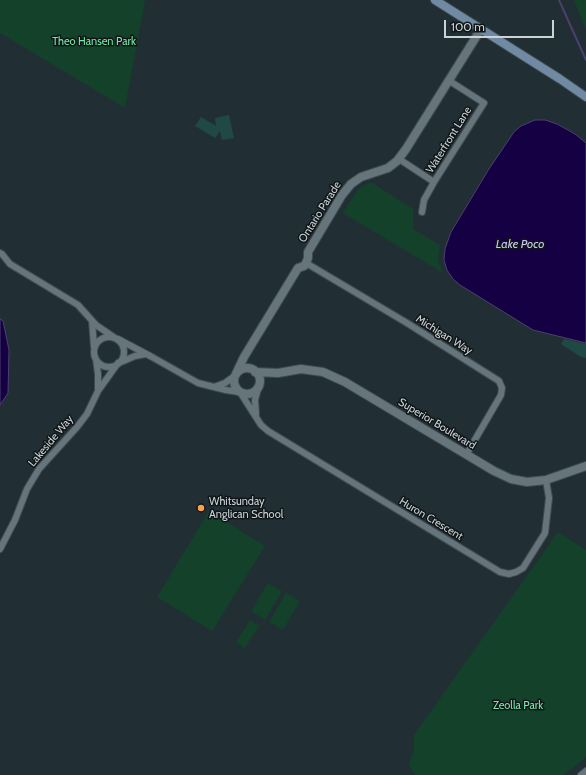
<!DOCTYPE html>
<style>
body{margin:0}
#map{position:relative;width:586px;height:775px;overflow:hidden;background:#212f34;font-family:Cabin,sans-serif}
canvas{display:block}
.scale{position:absolute;left:444px;top:20px;width:110px;height:18px;box-sizing:border-box;border:2px solid #cbd3d6;border-top:0;padding-left:5px;font-size:12px;line-height:14px;white-space:nowrap;color:#cbd3d6;-webkit-text-stroke:3px #101618;paint-order:stroke}
</style>
<div id="map">
<canvas width="586" height="775"></canvas>
<div class="scale">100 m</div>
</div>
<script>
const ctx = document.querySelector('canvas').getContext('2d');
ctx.lineJoin = 'round';
function fillPath(path, color) { ctx.fillStyle = color; ctx.fill(path, 'evenodd'); }
const toPath = rows => new Path2D(rows.map(r => 'M' + r).join(''));
function trace(path, color, width, dash) { ctx.strokeStyle = color; ctx.lineWidth = width; ctx.lineCap = dash ? 'butt' : 'round'; ctx.setLineDash(dash || []); ctx.stroke(path); }
function label(font, color, halo, rows, align = 'center') {
  ctx.font = font + ' Cabin,sans-serif'; ctx.lineWidth = 3; ctx.setLineDash([]); ctx.textBaseline = 'middle'; ctx.strokeStyle = halo; ctx.fillStyle = color; for (const [text, x, y, turn = 0] of rows) {
    ctx.save(); ctx.translate(x, y); ctx.rotate((+turn || 0) * Math.PI / 180); ctx.textAlign = isNaN(turn) ? turn : align; if (halo) ctx.strokeText(text, 0, 0); ctx.fillText(text, 0, 0); ctx.restore();
  }
}
const green = toPath([
 [0,0,145,0,125,108,0,33],
 [574,0,586,0,586,30],
 [371,182,413,209,413,229,440,245,438,260,443,273,343,213,357,191,362,186],
 [209,511,265,546,212,631,157,597],
 [558,532,586,550,586,757,564,775,415,775,410,767,409,764,414,751,414,735],
 [268,583,282,591,265,620,251,611],
 [286,593,300,601,283,630,269,622],
 [250,620,259,626,245,648,236,642]
]);
const water = toPath([
 [535,120,545,120,557,124,575,134,586,143,586,343,533,330,460,285,453,279,447,270,444,260,445,249,451,232,489,169,514,132,521,126,535,120],
 [0,319,3,321,9,350,8,393,0,405,0,319]
]);
const stream = toPath([
 [559,0,586,60]
]);
const building = toPath([
 [229,115,234,138,222,140,220,131,215,138,195,126,201,117,216,126,215,118],
 [564,339,586,344,586,358,581,357,561,344]
]);
const minor = toPath([
 [399,159,434,182,484,103,448,80],
 [422,212,424,200,434,182],
 [0,253,2,254,10,264,78,305,96,325,115,338],
 [306,263,407,323,499,381,502,388,501,395,466,455],
 [92,321,94,347],
 '94 352a15 15 0 1 1 30 0a15 15 0 1 1-30 0Z',
 [118,339,152,357,198,383,226,390,239,392],
 [96,359,98,374,98,389],
 [121,362,135,356,146,354],
 [214,387,225,383,236,375],
 [240,392,261,425,268,431,500,572,509,574,516,572,523,568,545,533,549,498,546,480],
 [256,414,255,400,258,389],
 [0,549,15,520,27,489,39,469,77,427,87,414,98,391,118,363],
 [581,775,586,771]
]);
const tertiary = toPath([
 '234 381a13 13 0 1 1 26 0a13 13 0 1 1-26 0Z',
 [255,372,278,373,301,369,323,372,345,382,494,471,511,479,527,482,546,480,586,466],
 [236,374,244,357,298,268,304,266,306,263,308,258,308,252,342,195,351,184,361,177,388,168,397,161,406,149,481,29]
]);
const secondary = toPath([
 [435,0,560,79,586,97]
]);
const markers = [
 [201,508,4,"#fa9f4f"]
];
const parkNames = [
 ["Theo Hansen Park",94,42],
 ["Zeolla Park",518,706]
];
const streetNames = [
 ["Waterfront Lane",449,140,-58],
 ["Ontario Parade",320,212,-58],
 ["Michigan Way",444,335,32],
 ["Superior Boulevard",437,424,31],
 ["Lakeside Way",51,441,-50],
 ["Huron Crescent",431,519,31]
];
const poiNames = [
 ["Whitsunday",209,502],
 ["Anglican School",209,515]
];
const waterNames = [
 ["Lake Poco",520,244]
];
fillPath(green, '#134129');
fillPath(water, '#160044');
trace(water, '#4c3f70', 1);
trace(stream, '#4c3f70', 2);
fillPath(building, '#204845');
trace(minor, '#404c50', 8);
trace(tertiary, '#404c50', 10);
trace(secondary, '#404c50', 10);
trace(minor, '#65757b', 6);
trace(tertiary, '#65757b', 8);
trace(secondary, '#6f8aa2', 8);
for (const [x, y, r, color] of markers) { const dot = new Path2D(); dot.arc(x, y, r, 0, 2 * Math.PI); ctx.fillStyle = color; ctx.fill(dot); trace(dot, '#101618', 1.5); }
label('11px', '#75eaa7', '#101618', parkNames);
label('11px', '#cbd3d6', '#101618', streetNames);
label('11px', '#cbd3d6', '#101618', poiNames, 'left');
label('italic 12px', '#cbcaf3', '#101618', waterNames);
</script>
